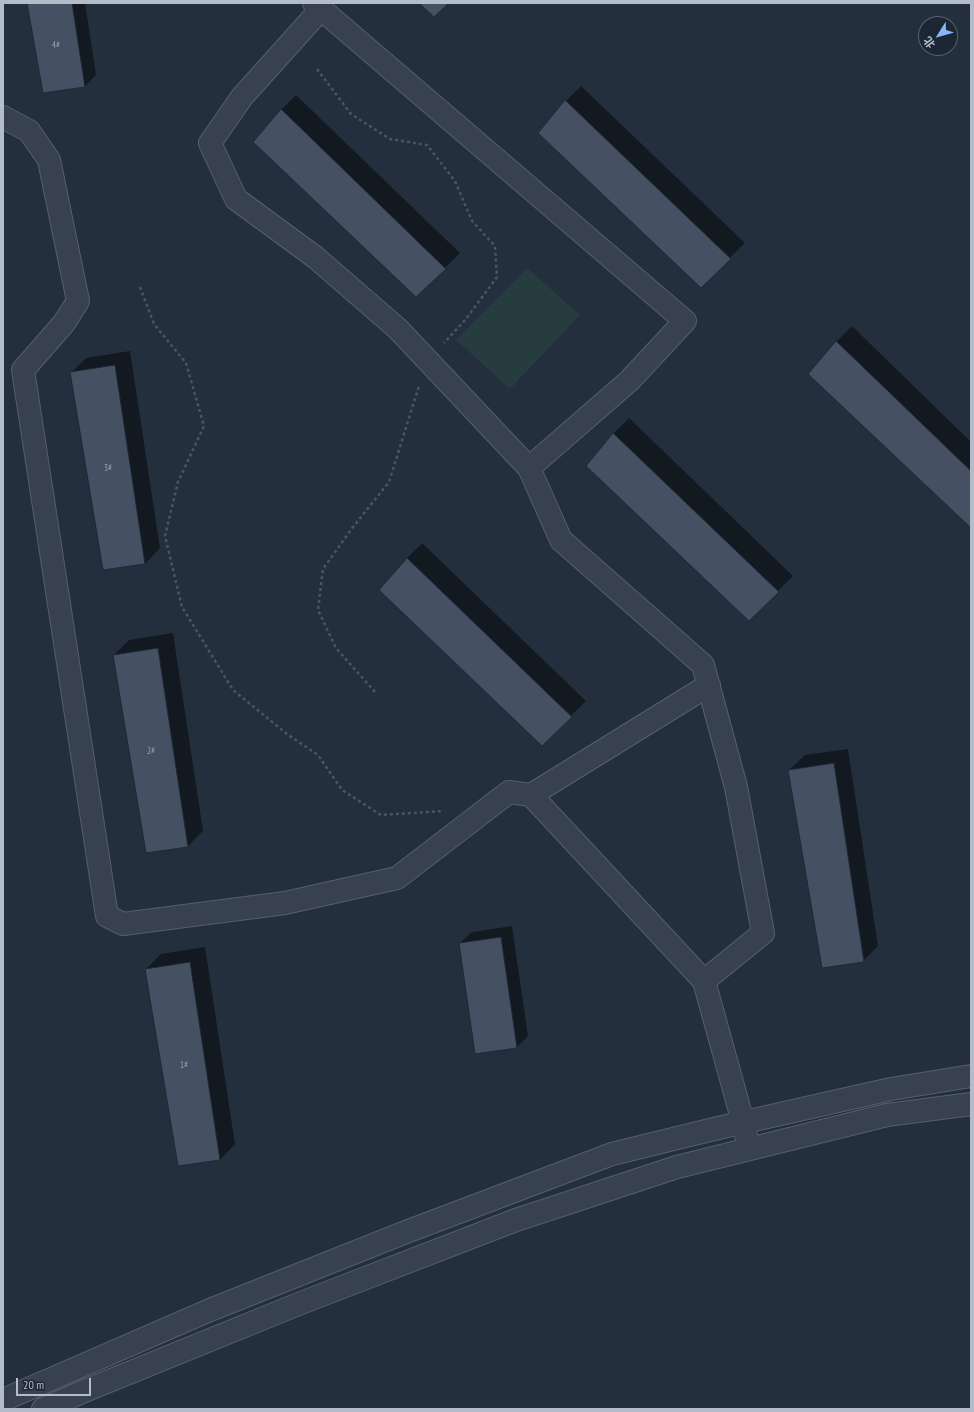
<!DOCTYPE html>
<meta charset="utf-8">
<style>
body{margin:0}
#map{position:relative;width:974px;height:1412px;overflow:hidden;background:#242f3e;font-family:"PT Sans Narrow","Noto Sans SC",sans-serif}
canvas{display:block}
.frame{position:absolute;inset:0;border:4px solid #b4bcc9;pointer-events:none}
.north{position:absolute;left:918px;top:16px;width:40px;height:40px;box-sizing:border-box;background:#1d2633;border:1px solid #59626f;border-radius:50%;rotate:233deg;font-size:11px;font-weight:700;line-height:16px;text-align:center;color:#b4bcc9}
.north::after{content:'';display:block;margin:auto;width:14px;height:18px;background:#8ab4f8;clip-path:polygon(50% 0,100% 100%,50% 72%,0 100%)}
.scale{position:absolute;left:16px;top:1378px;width:75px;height:18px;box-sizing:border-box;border:2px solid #b4bcc9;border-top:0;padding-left:5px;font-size:12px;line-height:14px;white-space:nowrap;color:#b4bcc9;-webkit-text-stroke:3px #1d2633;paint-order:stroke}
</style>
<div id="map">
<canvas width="974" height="1412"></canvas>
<div class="frame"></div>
<div class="north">北</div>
<div class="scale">20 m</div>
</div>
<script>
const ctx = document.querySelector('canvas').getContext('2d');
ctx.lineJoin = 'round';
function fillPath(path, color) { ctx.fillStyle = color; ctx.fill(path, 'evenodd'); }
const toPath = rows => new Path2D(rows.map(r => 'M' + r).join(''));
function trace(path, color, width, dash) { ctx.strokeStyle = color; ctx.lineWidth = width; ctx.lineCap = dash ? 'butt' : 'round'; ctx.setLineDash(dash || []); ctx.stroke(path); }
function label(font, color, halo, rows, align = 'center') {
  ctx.font = font + ' "PT Sans Narrow",sans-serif'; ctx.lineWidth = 3; ctx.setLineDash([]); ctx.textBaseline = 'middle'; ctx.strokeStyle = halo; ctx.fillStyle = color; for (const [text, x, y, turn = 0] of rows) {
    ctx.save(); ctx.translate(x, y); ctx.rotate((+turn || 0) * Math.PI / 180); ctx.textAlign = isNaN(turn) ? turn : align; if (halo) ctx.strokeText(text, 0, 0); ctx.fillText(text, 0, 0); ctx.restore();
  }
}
const green = toPath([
 [527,268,580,315,510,389,456,340]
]);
const shadow = toPath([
 [28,3,85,3,96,75,84,87],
 [581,86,745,243,701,286,539,133,566,101],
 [296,95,460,253,416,296,281,110],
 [852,326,971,442,971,527,810,374,837,341],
 [130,351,160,548,145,564,71,373,86,358],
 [629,418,793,576,778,591,587,466,614,433],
 [422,543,586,701,542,744,380,590,407,558],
 [173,633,203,831,188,846,114,655,129,640],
 [848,749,878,946,863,961,789,770,805,755],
 [512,926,528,1036,517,1047,460,943,472,932],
 [205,947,235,1144,220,1160,146,969,161,954]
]);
const building = toPath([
 [27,3,72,3,85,87,43,93,27,3],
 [419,3,449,3,434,17,419,3],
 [565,100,731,259,701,288,538,133,565,100],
 [281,109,446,269,416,297,253,142,281,109],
 [836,341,971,471,971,528,808,374,836,341],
 [115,365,145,564,103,570,70,372,115,365],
 [613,433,779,592,749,621,586,466,613,433],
 [407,558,572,717,542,746,379,590,407,558],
 [158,648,188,847,146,853,113,655,158,648],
 [834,763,864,962,822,968,788,770,834,763],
 [501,937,517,1048,475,1054,459,943,501,937],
 [190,962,220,1160,178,1166,145,969,190,962]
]);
const path = toPath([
 [317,69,351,114,390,139,427,145,455,181,472,221,495,246,497,277,466,319,444,343],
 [140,287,154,324,186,363,204,426,178,482,165,536,182,607,233,690,287,734,318,755,342,790,381,815,443,811],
 [375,692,336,648,318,610,323,569,353,527,389,482,419,386]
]);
const minor = toPath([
 [314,3,685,321,629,381,529,468,561,540,703,665,736,787,763,933,704,981],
 [321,9,242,97,210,143,236,199,315,257,398,329,529,468],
 [3,117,29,131,49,160,78,301,64,323,23,370,107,916,123,924,285,903,397,878,509,792,531,795,704,981,743,1122,749,1149],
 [531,795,709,685],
 [3,1400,210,1310,406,1232,612,1154,714,1129,891,1089,971,1076],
 [43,1409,87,1390,301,1303,516,1220,677,1167,887,1115,971,1104]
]);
const numberNames = [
 ["4#",56,45],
 ["3#",108,468],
 ["2#",151,751],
 ["1#",184,1065]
];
fillPath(green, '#263c3f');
fillPath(shadow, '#0007');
fillPath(building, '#455162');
trace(building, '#1f2835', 1);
trace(minor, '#565f6c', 24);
trace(path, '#44595c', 2.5, [3, 3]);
trace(minor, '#38414e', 22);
label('9px', '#98a1af', null, numberNames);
</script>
